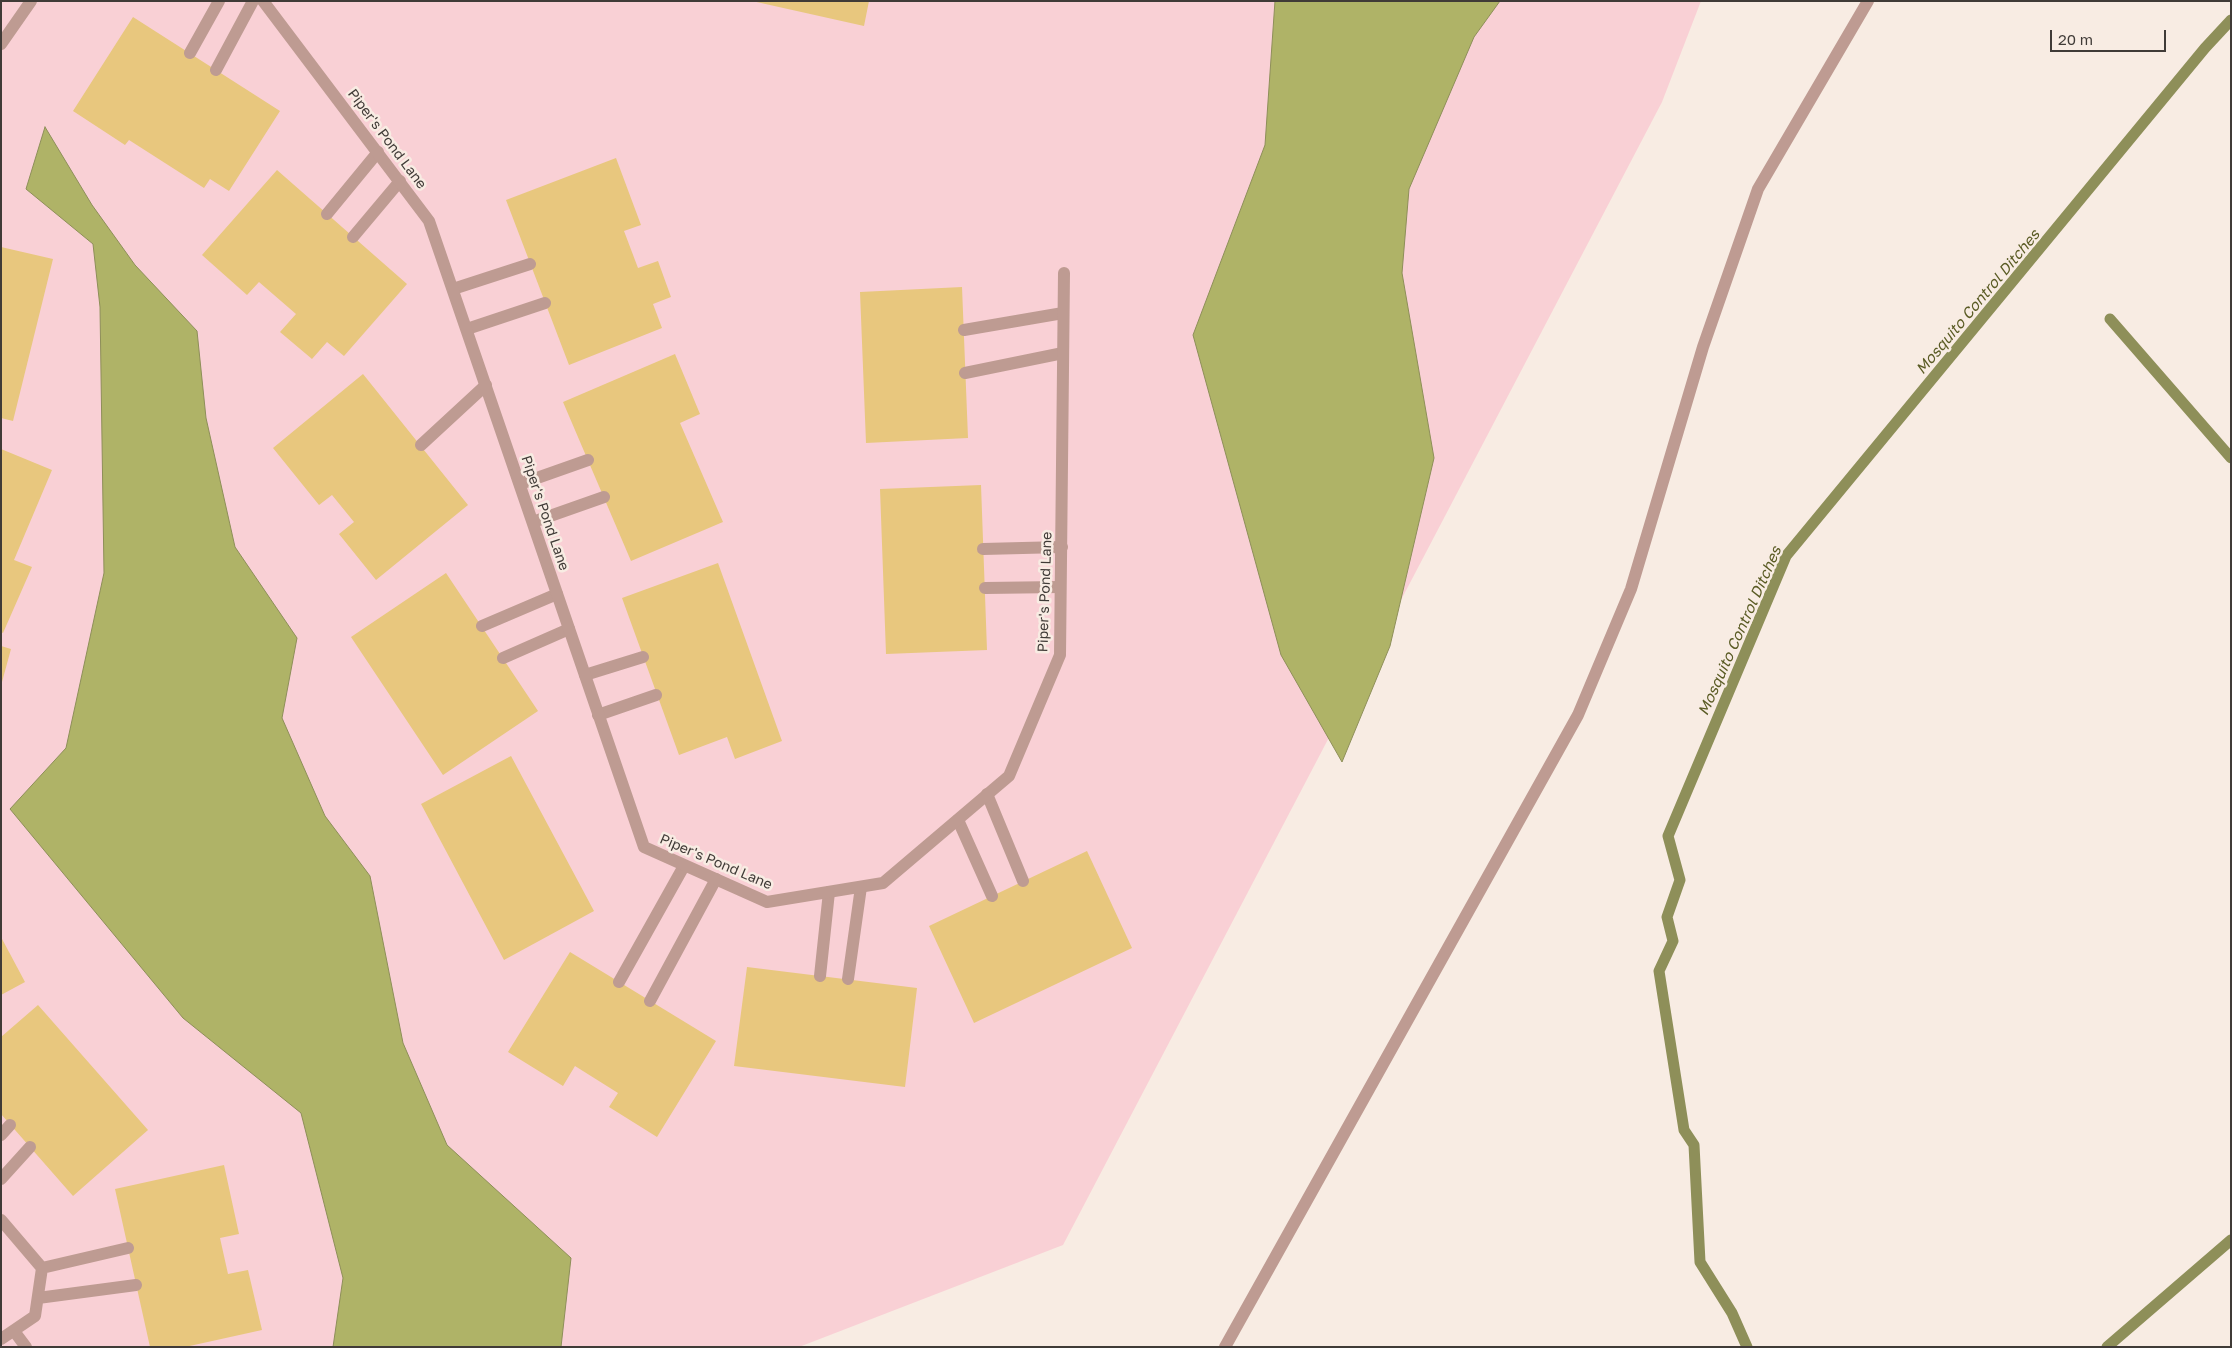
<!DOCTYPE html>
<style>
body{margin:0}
#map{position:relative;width:2232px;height:1348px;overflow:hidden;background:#f8ece3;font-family:"Golos Text",sans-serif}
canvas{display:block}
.frame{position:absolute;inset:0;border:2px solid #403b37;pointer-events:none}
.scale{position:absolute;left:2050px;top:30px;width:116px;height:22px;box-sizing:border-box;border:2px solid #403b37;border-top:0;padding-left:6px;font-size:15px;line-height:18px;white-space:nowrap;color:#403b37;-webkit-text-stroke:4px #f8ece3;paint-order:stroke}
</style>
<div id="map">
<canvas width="2232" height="1348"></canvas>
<div class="frame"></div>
<div class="scale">20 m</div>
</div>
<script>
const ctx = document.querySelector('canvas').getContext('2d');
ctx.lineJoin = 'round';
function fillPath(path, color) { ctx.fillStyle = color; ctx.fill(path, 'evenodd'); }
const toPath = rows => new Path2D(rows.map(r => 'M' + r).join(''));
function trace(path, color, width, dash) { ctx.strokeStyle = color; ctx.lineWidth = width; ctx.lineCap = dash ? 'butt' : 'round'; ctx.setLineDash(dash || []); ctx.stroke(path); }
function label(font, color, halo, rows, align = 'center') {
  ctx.font = font + ' "Golos Text",sans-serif'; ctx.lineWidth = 5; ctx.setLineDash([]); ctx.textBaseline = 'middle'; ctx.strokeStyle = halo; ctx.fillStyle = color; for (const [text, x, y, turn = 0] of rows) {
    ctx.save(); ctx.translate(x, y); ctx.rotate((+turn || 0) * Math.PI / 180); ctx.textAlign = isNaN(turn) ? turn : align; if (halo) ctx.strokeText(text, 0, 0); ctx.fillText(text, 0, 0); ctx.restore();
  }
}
const green = toPath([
 [1,1,1701,1,1662,102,1063,1245,799,1347,1,1347]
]);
const water = toPath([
 [1275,1,1500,1,1474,37,1409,189,1402,273,1434,458,1390,646,1342,762,1281,655,1193,335,1265,145,1275,1],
 [45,127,92,205,135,265,197,331,206,418,235,547,297,638,282,718,325,816,370,876,403,1043,447,1145,571,1258,561,1347,333,1347,343,1278,301,1113,183,1018,10,809,66,748,104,573,100,307,93,244,26,189,45,127]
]);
const stream = toPath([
 [2110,319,2231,458],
 [1747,1347,1732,1313,1700,1262,1694,1145,1684,1130,1659,971,1673,941,1667,917,1680,880,1668,836,1786,556,2205,48,2231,20],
 [2107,1347,2231,1240]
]);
const building = toPath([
 [752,1,869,1,864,26],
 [133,17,280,111,229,191,210,179,204,188,129,140,125,145,73,111],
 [616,158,641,225,624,231,638,268,658,261,671,297,653,304,662,328,569,365,506,200],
 [277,170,407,284,344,356,327,342,312,359,280,332,296,314,259,282,247,295,202,255],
 [1,247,53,259,13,421,1,418],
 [962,287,968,438,866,443,860,292],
 [675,354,700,414,680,423,723,522,631,561,563,402],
 [363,374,468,505,376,580,339,534,354,522,332,495,319,505,273,448],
 [1,449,52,470,14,560,32,567,3,633,1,632],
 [981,485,987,650,886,654,880,489],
 [718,563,782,741,735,759,727,737,679,755,622,598],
 [446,573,538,711,443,775,351,637],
 [1,646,11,649,2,682,1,681],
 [511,756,594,911,504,960,421,804],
 [1087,851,1132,948,974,1023,929,926],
 [1,937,25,982,1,995],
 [570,952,716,1041,657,1137,609,1107,618,1093,575,1066,563,1086,508,1052],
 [747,967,917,988,905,1087,734,1066],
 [38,1005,148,1130,73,1196,1,1114,1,1037],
 [224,1165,239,1234,220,1238,228,1274,248,1270,262,1330,185,1347,150,1347,115,1189]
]);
const lane = toPath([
 [190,53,219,1],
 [216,70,253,1],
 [327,214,378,152],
 [353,237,400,181],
 [453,289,530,264],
 [467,329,545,303],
 [964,330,1063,313],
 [965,373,1063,353],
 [421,445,486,385],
 [520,484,588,460],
 [533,522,604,497],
 [983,549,1062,547],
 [985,588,1060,587],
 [482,626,557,594],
 [503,658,569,629],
 [585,675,643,657],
 [598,715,656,695],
 [987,794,1023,881],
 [958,820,992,896],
 [820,976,829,892],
 [848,979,861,887],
 [619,982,684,866],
 [650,1001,716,879],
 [1,1135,10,1125],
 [1,1179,30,1147],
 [1,1220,42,1268,35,1316,1,1339],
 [42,1268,128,1248],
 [38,1298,136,1285],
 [14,1331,26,1347]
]);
const street = toPath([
 [263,1,429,221,644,847,767,902,883,883,1009,776,1060,655,1064,273],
 [1,44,31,1],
 [1225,1347,1578,715,1631,589,1703,347,1758,189,1868,1]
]);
const streetNames = [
 ["Piper's Pond Lane",387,139,53],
 ["Piper's Pond Lane",545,513,71],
 ["Piper's Pond Lane",1045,592,-88],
 ["Piper's Pond Lane",716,862,23]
];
const waterNames = [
 ["Mosquito Control Ditches",1978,302,-50],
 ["Mosquito Control Ditches",1740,631,-66]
];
fillPath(green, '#f9d0d5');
fillPath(water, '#afb367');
trace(water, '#8e8f59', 1);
trace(stream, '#8e8f59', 11);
fillPath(building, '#e8c77e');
trace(lane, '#be9b92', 12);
trace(street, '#be9b92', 12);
label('14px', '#403b37', '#f8ece3', streetNames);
label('italic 15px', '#5a5b24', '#f8ece3', waterNames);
</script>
